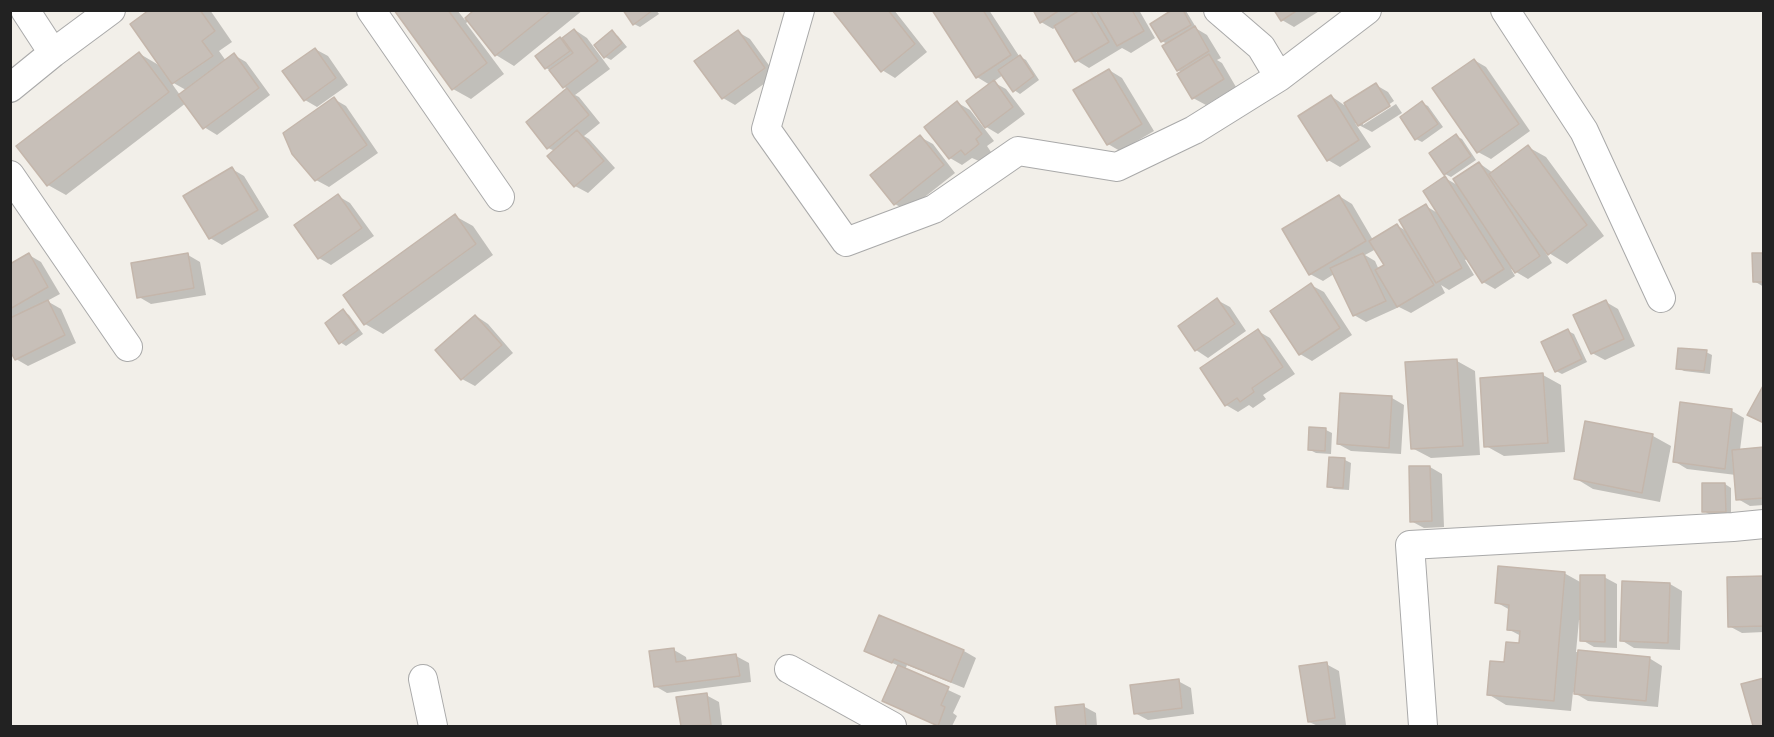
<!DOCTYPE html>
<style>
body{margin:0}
#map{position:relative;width:1774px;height:737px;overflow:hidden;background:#f2efe9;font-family:"Noto Sans",sans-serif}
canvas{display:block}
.frame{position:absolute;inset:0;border:12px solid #222;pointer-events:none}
</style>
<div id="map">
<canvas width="1774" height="737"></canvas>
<div class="frame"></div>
</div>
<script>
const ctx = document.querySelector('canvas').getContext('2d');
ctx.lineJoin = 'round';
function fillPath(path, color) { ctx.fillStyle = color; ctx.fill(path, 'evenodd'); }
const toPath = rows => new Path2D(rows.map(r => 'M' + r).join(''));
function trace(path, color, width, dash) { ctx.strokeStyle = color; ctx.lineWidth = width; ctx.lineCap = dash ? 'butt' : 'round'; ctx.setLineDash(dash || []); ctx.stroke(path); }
const shadow = toPath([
 [152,10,210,10,232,42,219,51,226,61,234,55,246,62,270,95,217,135,204,127,186,103,66,195,48,185,140,54,162,67],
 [170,81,186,90,180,95],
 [395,10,457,10,465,20,477,10,583,10,514,66,496,55,469,21,466,23,504,74,471,99,453,89],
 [625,10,656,10,659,14,640,27,634,24],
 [834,10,894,10,927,52,895,78,882,70],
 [934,10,989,10,1019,56,1026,60,1039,80,1020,94,1014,90,1003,75,993,82,1006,89,1025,114,998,134,983,125,990,85,977,77],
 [1034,10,1093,10,1100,15,1097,10,1139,10,1155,38,1131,53,1122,48,1089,68,1076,60,1056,27,1053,29,1041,22],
 [1175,10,1186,11,1197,29,1207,35,1221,58,1217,60,1222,63,1236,87,1206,105,1193,98,1182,72,1178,70,1167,44,1162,41],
 [1276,10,1321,10,1294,27,1282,20],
 [575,30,587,38,610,69,575,95,579,97,600,123,584,136,589,139,615,168,588,193,575,186,555,151,548,148,528,122,568,89,564,87,553,72,546,68,560,39,568,44],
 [612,32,618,36,627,47,611,60,605,57],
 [738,32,750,39,776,75,735,105,723,98],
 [315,49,328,56,348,85,317,107,305,100],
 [1474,60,1486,67,1530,131,1491,159,1478,152],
 [1109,70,1122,78,1154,131,1120,151,1108,144],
 [1376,85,1388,92,1394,101,1363,122,1363,125,1396,104,1402,113,1372,132,1355,123,1371,147,1340,167,1328,160,1331,96,1344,105],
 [334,99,346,106,378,153,329,187,316,180],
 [958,103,970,110,994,141,987,146,991,152,979,161,972,158,962,165,950,158],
 [1422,103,1428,106,1443,127,1422,142,1416,139],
 [1456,136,1462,139,1476,160,1451,177,1445,174],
 [920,137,933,144,955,173,907,211,895,204],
 [1528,147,1546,157,1604,236,1567,264,1544,250,1552,263,1528,279,1511,269,1515,276,1495,289,1483,282,1468,259,1465,260,1474,275,1449,290,1441,285,1445,293,1411,313,1399,307,1366,322,1354,315,1334,274,1323,281,1310,274,1339,196,1352,204,1373,240,1398,226,1408,232,1426,206,1439,214,1445,178,1459,186,1479,163,1493,173],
 [1376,249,1386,266,1379,270,1375,261,1365,255],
 [232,169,244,176,269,217,222,245,210,238],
 [338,196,350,203,374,236,331,265,319,258],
 [455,216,473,226,493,255,383,334,365,324],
 [1764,254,1764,287,1754,281],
 [29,255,41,262,60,294,47,301,61,309,76,343,28,366,16,359,10,348,10,266],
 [188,255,200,262,206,295,151,304,139,297],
 [1311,285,1324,292,1352,335,1312,361,1300,354],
 [1217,300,1230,307,1246,331,1208,358,1196,350],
 [1606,302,1618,309,1635,346,1605,360,1592,353],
 [343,311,349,315,363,334,346,346,340,342],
 [476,316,488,324,513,353,475,386,462,379],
 [1258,331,1270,338,1295,374,1263,395,1266,399,1253,408,1249,405,1238,412,1226,405],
 [1568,331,1574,334,1587,362,1562,374,1556,371],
 [1706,352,1712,355,1710,374,1684,371,1678,368],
 [1457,361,1475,371,1480,455,1431,458,1412,448],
 [1543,375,1561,385,1565,452,1504,456,1486,446],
 [1392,398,1404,405,1401,454,1351,451,1338,444],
 [1682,404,1732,411,1744,418,1740,450,1764,449,1764,505,1750,506,1738,499,1736,475,1687,469,1674,461],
 [1586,422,1653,436,1671,446,1660,502,1593,489,1575,478],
 [1311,429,1326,430,1332,433,1331,454,1316,453,1310,450],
 [1345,460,1351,463,1349,490,1334,489,1328,486],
 [1430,467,1442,474,1444,527,1424,528,1411,521,1410,468],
 [1725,484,1731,488,1731,514,1709,514,1704,511],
 [1564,573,1582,583,1604,577,1617,584,1617,648,1594,647,1582,640,1582,620,1579,620,1576,652,1649,658,1662,666,1658,707,1588,701,1573,692,1571,711,1506,705,1488,694,1505,664,1521,645,1521,636,1508,629,1510,610,1496,602],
 [1764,578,1764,632,1742,633,1729,626],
 [1670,584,1682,591,1680,650,1634,648,1621,640],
 [880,617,964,651,976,658,964,688,907,665,905,670,961,696,953,713,957,716,952,726,939,726,884,701,899,666,866,651],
 [674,650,686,657,687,662,736,656,749,663,751,682,667,693,655,686],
 [1326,664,1339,671,1346,725,1318,726,1309,722],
 [1178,681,1191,688,1194,714,1148,720,1135,713],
 [706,695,719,702,722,726,682,726,678,699],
 [1083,706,1096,713,1097,726,1059,726,1057,709]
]);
const building = toPath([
 [149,10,200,10,215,31,202,41,213,56,172,84,130,24,149,10],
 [394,10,448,10,487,63,452,90,394,10],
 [474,10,552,10,495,56,465,18,474,10],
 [623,10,653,10,633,25,623,10],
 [832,10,888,10,915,44,881,72,832,10],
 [932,10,983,10,1011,55,976,78,932,10],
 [1033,10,1060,10,1040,23,1033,10],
 [1080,10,1090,10,1109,42,1075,62,1054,26,1080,10],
 [1096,10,1132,10,1144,31,1117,46,1096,10],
 [1172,10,1183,10,1191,25,1161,42,1150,24,1172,10],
 [1274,10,1298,10,1281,21,1274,10],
 [1195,26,1209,51,1177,71,1162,46,1195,26],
 [574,29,598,61,563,88,549,70,573,53,562,38,574,29],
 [612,30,622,43,604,58,594,45,612,30],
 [738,30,765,68,722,99,694,61,738,30],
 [560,37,570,51,545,69,535,56,560,37],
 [315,48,336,78,304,101,282,71,315,48],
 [139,52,169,92,47,186,16,146,139,52],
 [234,53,259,88,203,129,178,95,234,53],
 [1209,54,1224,79,1192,99,1177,74,1209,54],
 [1020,55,1034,76,1013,92,998,70,1020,55],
 [1474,59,1519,124,1477,153,1432,88,1474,59],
 [1109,69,1142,124,1107,145,1073,90,1109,69],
 [994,80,1013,107,985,128,966,101,994,80],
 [1376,83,1390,106,1358,126,1344,103,1376,83],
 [567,88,589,115,547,149,526,122,567,88],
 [1331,95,1359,140,1327,161,1298,116,1331,95],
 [334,97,367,145,315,181,292,154,283,133,334,97],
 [957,101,982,134,976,139,979,144,965,155,961,150,949,159,924,127,957,101],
 [1422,101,1438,124,1415,140,1400,117,1422,101],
 [577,130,604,161,574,187,547,156,577,130],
 [1456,134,1471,156,1444,175,1429,153,1456,134],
 [920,135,944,165,894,205,870,175,920,135],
 [1528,145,1587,225,1548,255,1489,174,1528,145],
 [1479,162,1540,256,1515,273,1453,179,1479,162],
 [232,167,258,210,209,239,183,196,232,167],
 [1445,176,1504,269,1482,283,1423,191,1445,176],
 [338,194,362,228,318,259,294,225,338,194],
 [1339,195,1366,241,1309,275,1282,229,1339,195],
 [1426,204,1462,268,1436,283,1399,220,1426,204],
 [455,214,476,244,364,325,343,295,455,214],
 [1397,224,1434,285,1397,307,1375,270,1384,265,1369,241,1397,224],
 [29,253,48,287,10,309,10,264,29,253],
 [188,253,194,288,137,298,131,263,188,253],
 [1363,253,1386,301,1353,316,1330,268,1363,253],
 [1752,253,1764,253,1764,282,1753,282,1752,253],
 [1311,283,1340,328,1299,355,1270,311,1311,283],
 [1217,298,1235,324,1195,351,1178,326,1217,298],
 [48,300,65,335,15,360,10,351,10,318,48,300],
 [1606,300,1624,339,1591,354,1573,315,1606,300],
 [343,309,358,330,339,344,325,323,343,309],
 [475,315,502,345,461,380,435,350,475,315],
 [1258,329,1283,367,1252,388,1254,392,1240,402,1237,398,1225,406,1200,368,1258,329],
 [1568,329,1582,359,1555,372,1541,342,1568,329],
 [1678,348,1707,350,1704,371,1676,369,1678,348],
 [1457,359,1463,446,1411,449,1405,362,1457,359],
 [1543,373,1548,443,1484,447,1480,378,1543,373],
 [1764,384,1764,423,1747,415,1764,384],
 [1340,393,1392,396,1389,448,1337,444,1340,393],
 [1680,402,1732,409,1725,469,1673,462,1680,402],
 [1585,421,1653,434,1642,493,1574,479,1585,421],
 [1309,427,1326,428,1325,451,1308,450,1309,427],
 [1764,447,1764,498,1736,500,1732,450,1764,447],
 [1329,457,1345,458,1343,488,1327,487,1329,457],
 [1409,466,1430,466,1432,521,1410,522,1409,466],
 [1702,483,1725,483,1726,512,1702,512,1702,483],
 [1498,566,1565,572,1554,701,1487,695,1490,661,1504,662,1506,642,1519,643,1520,631,1507,630,1509,605,1495,603,1498,566],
 [1580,575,1605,575,1605,642,1580,641,1580,575],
 [1764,576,1764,626,1728,627,1727,577,1764,576],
 [1622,581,1670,583,1668,643,1620,641,1622,581],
 [879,615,964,650,951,682,894,659,892,663,864,651,879,615],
 [674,648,676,662,736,654,740,676,654,687,649,651,674,648],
 [1578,650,1650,657,1646,701,1574,694,1578,650],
 [1327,662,1335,718,1308,722,1299,666,1327,662],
 [898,665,949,687,941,705,945,707,938,726,882,701,898,665],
 [1764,678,1764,726,1753,726,1741,684,1764,678],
 [1179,679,1182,708,1134,714,1130,685,1179,679],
 [707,693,711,725,681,726,676,697,707,693],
 [1084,704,1086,726,1057,726,1055,707,1084,704]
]);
const minor = toPath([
 [25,10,53,53],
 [371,10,500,197],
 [800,10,766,129,846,242,934,209,1018,151,1117,167,1194,130,1279,77],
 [1218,10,1261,47,1279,77,1367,10],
 [1505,10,1584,131,1661,298],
 [10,88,53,53,111,10],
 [10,175,128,347],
 [789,669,892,726],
 [423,679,433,726],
 [1423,726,1410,545,1733,527,1764,524]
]);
fillPath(shadow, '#0003');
fillPath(building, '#c7bfb8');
trace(building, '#c4b6ab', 1.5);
trace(minor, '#a9a9a9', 30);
trace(minor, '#fff', 28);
</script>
